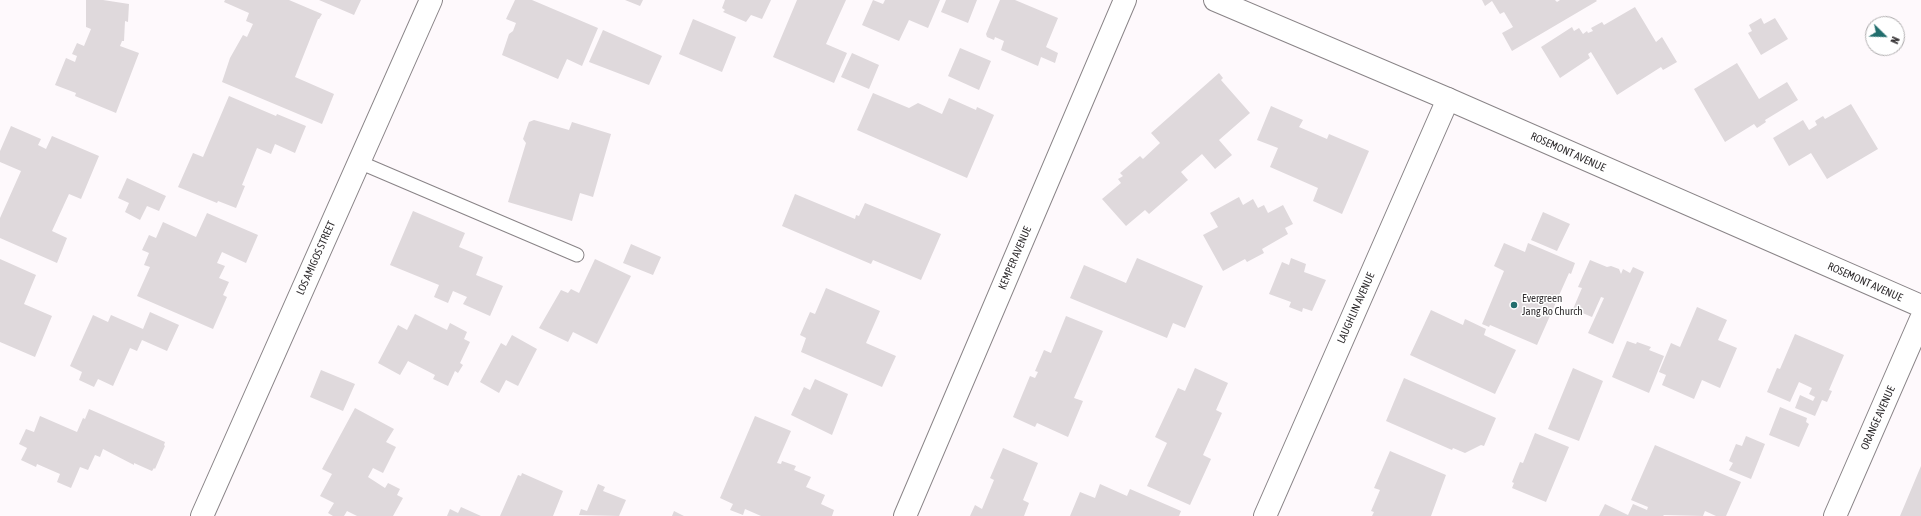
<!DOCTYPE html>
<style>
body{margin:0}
#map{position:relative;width:1921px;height:516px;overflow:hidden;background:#fef9fc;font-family:"Asap Condensed",sans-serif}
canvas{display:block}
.north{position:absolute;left:1865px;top:16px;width:40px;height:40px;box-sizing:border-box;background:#fff;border:1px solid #adabac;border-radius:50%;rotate:113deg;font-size:11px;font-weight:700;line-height:16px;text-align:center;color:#312e30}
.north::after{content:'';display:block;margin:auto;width:14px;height:18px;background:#226e6d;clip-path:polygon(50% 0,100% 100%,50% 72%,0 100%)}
</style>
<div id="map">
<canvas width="1921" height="516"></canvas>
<div class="north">N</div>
</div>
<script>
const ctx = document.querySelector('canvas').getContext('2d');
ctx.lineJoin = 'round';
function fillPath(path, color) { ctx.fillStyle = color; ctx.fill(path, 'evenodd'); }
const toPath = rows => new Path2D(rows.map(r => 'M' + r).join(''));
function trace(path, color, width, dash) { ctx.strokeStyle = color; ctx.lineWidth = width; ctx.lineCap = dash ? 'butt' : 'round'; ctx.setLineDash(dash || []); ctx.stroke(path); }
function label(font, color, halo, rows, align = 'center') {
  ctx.font = font + ' "Asap Condensed",sans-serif'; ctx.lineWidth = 3; ctx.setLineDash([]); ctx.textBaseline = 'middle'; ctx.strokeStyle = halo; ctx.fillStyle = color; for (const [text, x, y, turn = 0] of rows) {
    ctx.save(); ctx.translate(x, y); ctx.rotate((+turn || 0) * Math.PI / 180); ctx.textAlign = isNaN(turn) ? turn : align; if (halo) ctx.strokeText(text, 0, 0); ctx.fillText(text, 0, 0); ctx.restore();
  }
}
const building = toPath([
 [86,0,103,0,129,4,128,22,125,21,124,41,122,41,120,46,139,53,116,113,75,96,76,93,55,85,66,58,75,62,77,56,72,54,77,43,84,46,91,29,86,27],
 [225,0,289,0,322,14,319,19,318,19,295,77,334,94,322,124,222,82,230,58,243,35,247,37,253,24,246,21,249,13,224,2],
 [319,0,361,0,354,15],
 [515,0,532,0,598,28,582,66,567,59,558,79,502,55,509,34,513,31,516,23,506,19],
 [625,0,643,0,640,6],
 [725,0,771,0,762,19,751,15,746,22,723,12,725,10,722,8],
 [797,0,846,0,826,44,847,53,834,83,773,57],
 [873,0,883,4,885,0,940,0,928,28,909,20,899,41,862,25],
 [946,0,977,0,968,23,941,12],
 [1000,0,1015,0,1058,18,1046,47,1058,53,1055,63,1041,57,1038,66,1001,50,1004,41,995,37,994,40,987,37,986,34],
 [1482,0,1555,0,1557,2,1560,0,1596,0,1597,1,1512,51,1502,33,1513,27,1504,12,1500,14,1492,1,1485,6],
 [1635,7,1656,42,1662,37,1677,62,1663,70,1661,67,1617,95,1591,52,1588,54,1590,58,1560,78,1541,47,1572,27,1574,31,1579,28,1583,34,1587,31,1588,33,1593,31,1591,28,1602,22,1604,25],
 [1761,18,1764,24,1775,18,1788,39,1761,55,1748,33,1752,31,1749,25],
 [693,19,736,37,722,72,679,54],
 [603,30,662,56,649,85,589,62],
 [960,48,991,61,979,90,948,76],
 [852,53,879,65,869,89,841,77],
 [1737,63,1759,99,1787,82,1798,100,1765,120,1766,122,1757,128,1754,124,1725,142,1694,89],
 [1219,73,1223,78,1221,80,1250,113,1219,140,1232,155,1215,169,1202,154,1181,172,1188,180,1149,214,1145,210,1126,226,1102,199,1121,183,1118,179,1123,176,1120,173,1140,156,1143,159,1160,143,1151,133],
 [873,93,909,108,918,103,942,114,949,98,976,110,977,107,994,115,967,178,857,130],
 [229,96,276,116,277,114,306,126,295,153,275,144,271,154,257,148,242,185,245,186,236,208,218,201,217,203,178,187,193,153,203,157],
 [1851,104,1878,149,1827,179,1811,153,1789,166,1773,138,1803,120,1809,130,1817,125,1815,121,1823,116,1825,119],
 [1271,106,1303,120,1299,127,1327,139,1329,134,1369,151,1342,214,1313,201,1318,188,1270,167,1278,148,1257,140],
 [534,120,569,130,572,122,611,134,593,197,580,193,572,221,508,202,526,143,523,139,529,122],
 [11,126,41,139,38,145,46,149,52,136,99,156,81,199,69,194,52,231,67,238,57,263,0,238,0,218,21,171,0,162,0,151],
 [127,178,166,196,159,211,147,206,140,220,125,212,129,203,118,198],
 [795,194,855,219,856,215,859,216,865,203,941,234,921,280,873,260,871,264,782,226],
 [1239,197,1243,205,1253,199,1258,208,1264,205,1268,213,1283,205,1293,224,1285,228,1288,234,1262,249,1264,253,1247,262,1245,259,1223,271,1203,235,1218,227,1210,213],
 [413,211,465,233,459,247,483,257,476,275,503,286,490,316,463,304,467,297,453,291,448,303,434,297,439,285,390,265],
 [1543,212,1570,224,1557,251,1531,240],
 [207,213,258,235,246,263,222,252,217,263,225,266,219,278,229,282,223,295,227,297,213,329,137,296,150,267,144,265,149,253,142,250,149,235,156,238,163,222,196,237],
 [1504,243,1525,252,1528,243,1575,263,1571,274,1569,273,1537,345,1490,325,1489,327,1482,324,1504,271,1494,266],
 [631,244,661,257,653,275,623,263],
 [1137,258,1203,286,1185,328,1173,323,1167,338,1070,298,1084,265,1126,283],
 [1291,258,1306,264,1304,272,1326,280,1312,311,1303,308,1302,312,1289,307,1291,302,1269,294,1282,262,1289,265],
 [0,259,36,275,24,304,52,316,35,357,0,342],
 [595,259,631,276,597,344,573,332,568,342,539,328,561,290,568,293,571,289,579,293],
 [1590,260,1607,267,1611,266,1619,269,1621,274,1623,269,1630,273,1633,267,1644,272,1613,344,1588,333,1604,298,1601,297,1592,317,1573,309,1582,288,1578,287],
 [826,288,880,311,866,343,896,356,882,387,801,352,806,338,800,335,810,312,815,314],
 [1697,307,1727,320,1718,340,1737,348,1720,388,1702,380,1694,399,1662,385,1666,375,1659,372,1671,343,1680,347],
 [1431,310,1463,325,1465,319,1486,329,1484,335,1516,350,1495,394,1410,355],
 [150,312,179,325,167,351,142,340,137,351,130,348,113,386,98,379,94,387,79,380,82,372,70,366,93,315,108,322,111,315,143,329],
 [415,314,447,330,450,323,467,332,464,339,470,342,460,363,463,365,458,373,455,371,448,386,433,379,435,375,408,361,400,375,378,363,398,325,407,330],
 [1066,316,1103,331,1074,398,1083,401,1068,437,1037,423,1035,427,1013,417,1030,376,1035,378,1038,372,1035,371,1044,350,1051,353],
 [1795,334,1844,355,1829,390,1832,391,1827,402,1822,400,1815,416,1795,408,1800,395,1813,401,1815,397,1809,394,1812,388,1799,382,1790,402,1767,392,1777,368,1780,369],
 [512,335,537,349,518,386,506,380,499,393,480,382,501,343,506,346],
 [1627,341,1636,344,1637,342,1651,347,1649,350,1664,356,1649,393,1612,377],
 [1195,368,1228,383,1216,410,1222,413,1203,455,1211,459,1190,505,1147,486,1167,443,1155,437,1178,388,1185,391],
 [1573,368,1603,381,1579,441,1548,429],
 [321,370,355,384,343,411,310,397],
 [1404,378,1496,418,1484,446,1481,445,1465,453,1453,448,1452,450,1386,421],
 [815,379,848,394,832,435,791,415,804,387,810,390],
 [1780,407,1807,418,1806,422,1809,424,1799,447,1769,435],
 [355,408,394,429,386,442,396,447,383,473,373,468,368,477,385,488,388,483,400,489,397,495,403,498,393,516,357,516,347,511,344,516,333,516,328,513,334,503,320,496,332,474,322,469],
 [89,409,165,442,164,445,165,446,155,469,154,468,152,471,134,463,134,465,103,449,100,457,95,455,88,470,80,467,71,488,57,482,60,474,37,464,36,467,21,460,27,448,19,444,26,429,34,432,40,416,77,432,83,418,85,419],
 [755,416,791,431,777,463,781,464,782,461,796,466,794,470,811,477,806,487,825,495,821,504,834,510,832,516,761,516,745,509,743,515,730,510,733,504,720,498],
 [1535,433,1569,447,1546,502,1512,488,1514,483,1512,482,1520,462,1523,463],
 [1746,436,1765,444,1751,479,1729,470,1733,463,1729,461,1736,444,1742,446],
 [1655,445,1741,482,1726,516,1716,516,1705,511,1703,516,1664,515,1663,516,1599,516,1605,504,1628,515,1633,504,1647,510,1648,507,1631,500],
 [1003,448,1038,463,1023,500,1029,503,1024,516,970,516,975,505,982,509,994,480,990,478],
 [1390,451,1446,475,1431,516,1372,516,1374,512,1371,511,1380,490,1374,488],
 [1921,466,1921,516,1900,516],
 [522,473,563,491,553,516,500,516,518,475,521,476],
 [598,484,605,487,603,491,626,500,619,516,579,515,581,509,587,511],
 [1100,484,1127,496,1130,489,1181,511,1179,516,1070,516,1080,492,1095,498],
 [461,507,481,516,447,516,450,509,458,513],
 [674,511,684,516,672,516]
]);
const service = toPath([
 [359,162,577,255]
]);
const minor = toPath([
 [202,516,431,0],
 [905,516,1125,0],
 [1265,516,1448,99],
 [1835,516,1921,319]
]);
const tertiary = toPath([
 [1215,0,1448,99,1921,306]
]);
const markers = [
 [1514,305,4,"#226e6d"]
];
const streetNames = [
 ["ROSEMONT AVENUE",1568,152,24],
 ["LOS AMIGOS STREET",316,258,-66],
 ["KEMPER AVENUE",1015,258,-67],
 ["ROSEMONT AVENUE",1865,282,24],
 ["LAUGHLIN AVENUE",1356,308,-66],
 ["ORANGE AVENUE",1878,418,-66]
];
const poiNames = [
 ["Evergreen",1522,299],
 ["Jang Ro Church",1522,312]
];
fillPath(building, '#dfd9dc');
trace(service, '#898487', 15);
trace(minor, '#898487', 24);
trace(tertiary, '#898487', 24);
trace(service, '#fff', 13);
trace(minor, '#fff', 22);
trace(tertiary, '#fff', 22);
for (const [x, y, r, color] of markers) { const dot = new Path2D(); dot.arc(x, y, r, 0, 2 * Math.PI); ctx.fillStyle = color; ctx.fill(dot); trace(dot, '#fff', 1.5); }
label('11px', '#312e30', '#fff', streetNames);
label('11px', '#312e30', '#fff', poiNames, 'left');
</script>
